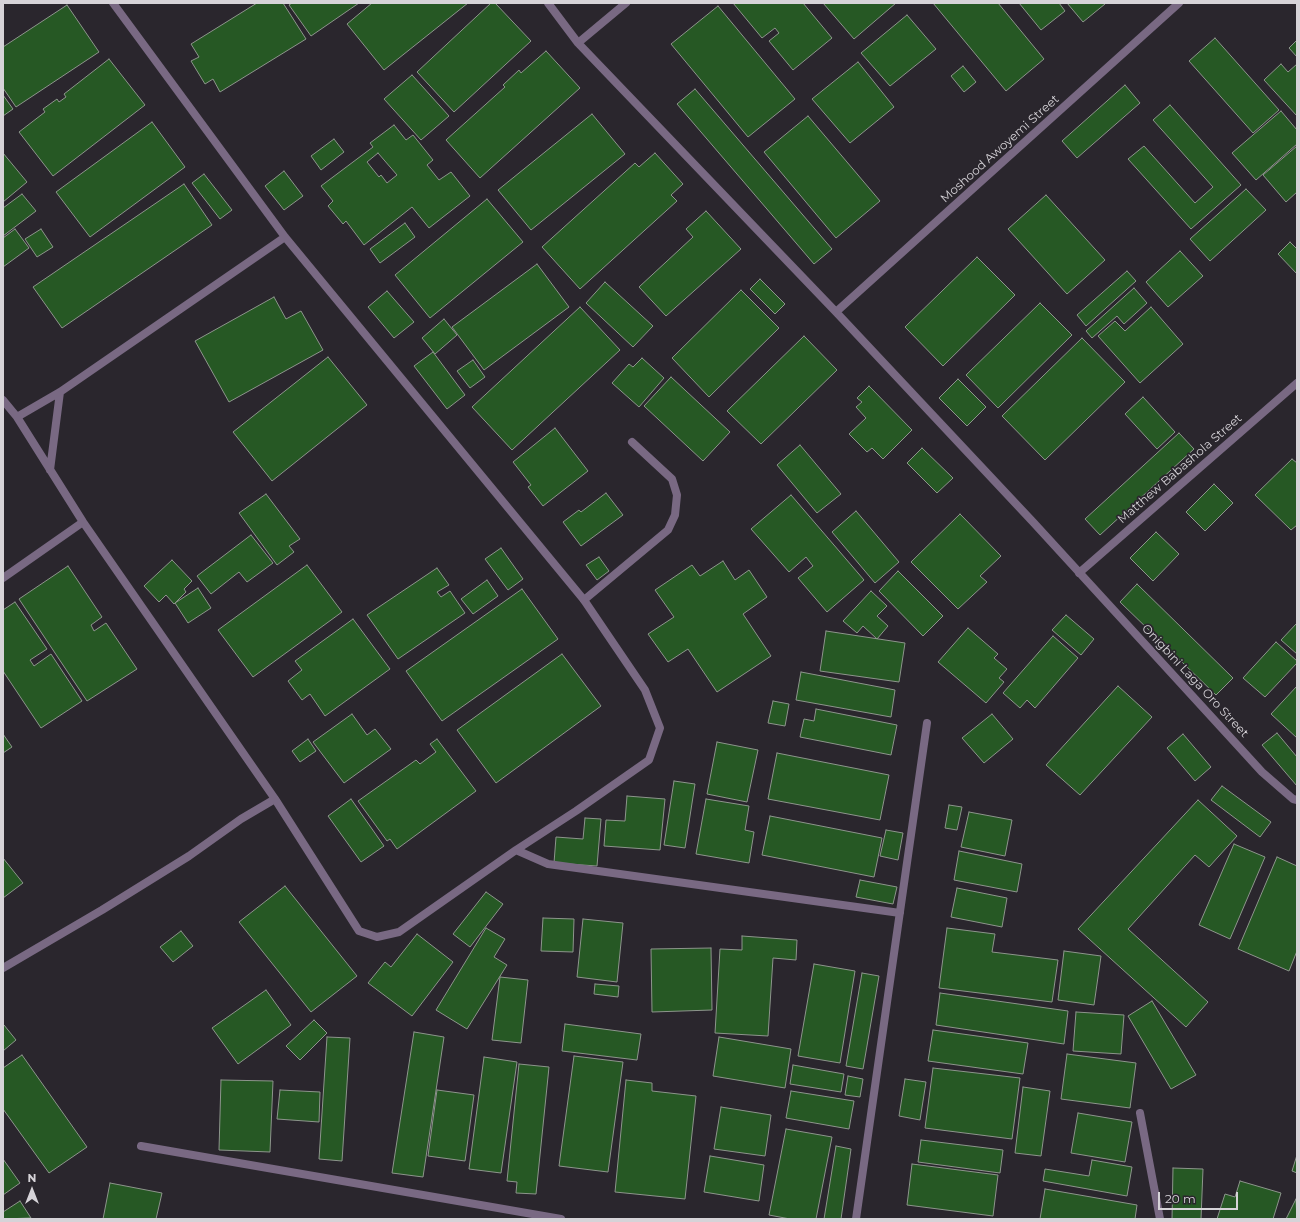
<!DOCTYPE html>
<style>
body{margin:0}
#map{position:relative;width:1300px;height:1222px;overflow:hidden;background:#2a262d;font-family:Montserrat,sans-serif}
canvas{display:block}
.frame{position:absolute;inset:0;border:4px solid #d6d3d8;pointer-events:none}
.north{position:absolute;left:12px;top:1170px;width:40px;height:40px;-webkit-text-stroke:3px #2a262d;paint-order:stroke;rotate:0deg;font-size:11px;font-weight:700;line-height:16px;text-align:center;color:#d6d3d8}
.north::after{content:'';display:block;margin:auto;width:14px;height:18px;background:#d6d3d8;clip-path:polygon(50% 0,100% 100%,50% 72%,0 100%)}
.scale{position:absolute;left:1158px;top:1192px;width:80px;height:18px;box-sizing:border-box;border:2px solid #d6d3d8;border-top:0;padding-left:5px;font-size:12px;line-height:14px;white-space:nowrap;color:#d6d3d8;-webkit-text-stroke:3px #2a262d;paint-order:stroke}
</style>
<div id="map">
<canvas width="1300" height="1222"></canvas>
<div class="frame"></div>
<div class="north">N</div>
<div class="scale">20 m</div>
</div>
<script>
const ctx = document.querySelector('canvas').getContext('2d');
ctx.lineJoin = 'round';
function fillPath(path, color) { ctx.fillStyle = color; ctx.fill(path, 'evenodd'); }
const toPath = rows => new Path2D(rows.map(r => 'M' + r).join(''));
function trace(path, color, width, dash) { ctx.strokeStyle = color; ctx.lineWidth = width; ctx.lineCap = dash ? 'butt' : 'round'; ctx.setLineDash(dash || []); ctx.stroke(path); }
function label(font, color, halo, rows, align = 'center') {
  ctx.font = font + ' Montserrat,sans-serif'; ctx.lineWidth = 3.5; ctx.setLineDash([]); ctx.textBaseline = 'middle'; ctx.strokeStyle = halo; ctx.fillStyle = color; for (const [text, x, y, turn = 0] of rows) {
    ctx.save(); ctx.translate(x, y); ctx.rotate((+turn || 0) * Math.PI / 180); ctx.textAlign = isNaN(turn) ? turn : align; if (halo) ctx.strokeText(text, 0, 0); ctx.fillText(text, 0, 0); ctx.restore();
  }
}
const building = toPath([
 [257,3,283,3,306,39,220,92,213,79,205,84,191,61,199,57,191,44,257,3],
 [292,3,359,3,311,36,289,5,292,3],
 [372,3,468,3,384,70,347,24,372,3],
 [491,3,495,3,531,41,454,112,417,72,491,3],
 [733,3,803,3,832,38,793,70,769,41,779,33,775,28,762,38,733,3],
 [823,3,896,3,854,39,823,3],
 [933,3,998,3,1044,59,1006,91,933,3],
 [1019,3,1059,3,1065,11,1041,30,1019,3],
 [1067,3,1104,3,1105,4,1083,22,1067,3],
 [67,5,99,52,16,107,3,88,3,47,67,5],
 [718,6,795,99,748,137,671,44,718,6],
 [907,15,936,49,890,86,861,53,907,15],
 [1215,38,1279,110,1253,133,1189,61,1215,38],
 [1297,40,1297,57,1289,48,1297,40],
 [546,51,580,88,480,178,446,140,505,87,503,85,519,70,521,73,546,51],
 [109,59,145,105,53,176,19,132,45,112,43,109,57,99,59,102,66,97,64,94,109,59],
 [858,62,894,107,850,143,812,99,858,62],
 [1281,64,1288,72,1297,64,1297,116,1264,80,1281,64],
 [963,66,976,82,964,92,951,76,963,66],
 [412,75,449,116,421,140,384,99,412,75],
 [1125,85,1140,103,1077,158,1062,141,1125,85],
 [695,89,832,249,814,264,677,104,695,89],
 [3,95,13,109,3,116,3,95],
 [1170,105,1241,185,1191,229,1128,159,1144,146,1195,203,1213,187,1153,120,1170,105],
 [1281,111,1297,130,1297,144,1256,180,1232,153,1281,111],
 [592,114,625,154,531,230,498,190,592,114],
 [808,116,880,201,836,238,764,152,808,116],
 [152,122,185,167,90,237,56,192,152,122],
 [394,125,406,140,413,135,433,160,427,165,439,180,451,172,470,196,429,228,412,207,364,245,346,221,343,224,328,206,333,201,321,186,373,147,370,143,394,125],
 [378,153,397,175,387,183,381,175,379,177,367,162,378,153],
 [334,139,344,152,321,170,311,156,334,139],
 [1297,146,1297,192,1286,202,1263,175,1297,146],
 [3,153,27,182,3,202,3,153],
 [655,153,683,184,671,195,677,201,580,289,542,247,635,163,639,167,655,153],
 [284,171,303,196,284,210,265,186,284,171],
 [204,174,232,210,220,219,192,183,204,174],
 [184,184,212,225,62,328,33,287,184,184],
 [1246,189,1266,210,1210,261,1190,239,1246,189],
 [22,194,36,211,3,236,3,208,22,194],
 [1046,195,1105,260,1067,294,1008,229,1046,195],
 [487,199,523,242,430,318,395,275,487,199],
 [706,211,741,249,666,316,639,287,693,237,686,229,706,211],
 [405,223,415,237,380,263,370,249,405,223],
 [15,229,29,248,3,267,3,238,15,229],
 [41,229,53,247,37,257,25,239,41,229],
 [1290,242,1297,249,1297,274,1278,254,1290,242],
 [1180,251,1203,276,1168,307,1146,282,1180,251],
 [977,257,1015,295,943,366,905,327,977,257],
 [537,264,569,307,484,370,452,327,537,264],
 [1127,271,1136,281,1086,326,1077,315,1127,271],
 [760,279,785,304,775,314,750,289,760,279],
 [605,282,653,326,633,347,586,303,605,282],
 [1134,288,1147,303,1124,324,1117,316,1092,338,1086,331,1134,288],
 [741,290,779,328,709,397,672,358,741,290],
 [387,291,414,322,394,338,368,307,387,291],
 [274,297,286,319,301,311,323,350,229,402,195,341,274,297],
 [1040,303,1072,335,998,408,966,375,1040,303],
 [580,307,620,350,512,450,472,407,580,307],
 [1151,307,1183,344,1140,383,1098,336,1115,321,1125,331,1151,307],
 [444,319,457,335,435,354,422,338,444,319],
 [804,336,837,370,761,444,727,411,804,336],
 [1082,338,1125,382,1045,460,1002,416,1082,338],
 [433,352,465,395,447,409,414,366,433,352],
 [328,357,367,405,272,481,233,432,328,357],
 [642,358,664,378,639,407,612,383,629,364,633,367,642,358],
 [473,360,485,377,470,388,457,371,473,360],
 [671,377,730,432,703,461,644,406,671,377],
 [958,379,986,407,967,426,939,398,958,379],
 [869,386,912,430,883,459,872,448,867,452,849,434,866,418,856,407,862,402,857,398,869,386],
 [1143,397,1175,432,1157,449,1125,414,1143,397],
 [555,428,588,471,543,506,528,487,531,485,513,462,555,428],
 [1179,433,1194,449,1100,535,1085,519,1179,433],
 [800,445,841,494,817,513,777,465,800,445],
 [922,448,953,478,937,493,907,463,922,448],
 [1292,459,1297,463,1297,525,1291,530,1255,495,1292,459],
 [1214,484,1233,503,1205,531,1186,512,1214,484],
 [606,493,623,515,581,546,563,522,579,510,581,512,606,493],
 [266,494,300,539,289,546,294,552,277,565,239,513,266,494],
 [791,495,864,580,827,612,798,578,813,566,806,557,789,572,751,529,791,495],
 [856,511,899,562,875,583,832,532,856,511],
 [960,514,1001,556,980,576,987,582,958,609,911,562,960,514],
 [1156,532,1179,554,1153,581,1130,558,1156,532],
 [251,535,273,563,247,582,239,572,211,594,197,576,251,535],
 [501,548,523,579,508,590,485,559,501,548],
 [599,557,609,571,597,580,586,565,599,557],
 [172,560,192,581,184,589,186,592,174,604,166,595,159,602,144,586,172,560],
 [723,561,735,580,749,570,767,597,743,614,771,656,717,692,688,649,668,662,648,634,674,617,655,590,692,565,700,576,723,561],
 [307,565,342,612,253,677,218,630,307,565],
 [68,566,102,617,91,625,94,631,106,623,137,669,87,701,19,599,68,566],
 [437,568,449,585,437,592,441,597,450,591,465,613,398,659,367,615,437,568],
 [898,571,943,616,923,636,879,591,898,571],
 [487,580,498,596,473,614,461,599,487,580],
 [1137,584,1233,678,1216,695,1120,602,1137,584],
 [198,588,211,608,188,623,175,603,198,588],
 [522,589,558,639,442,721,406,671,522,589],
 [871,591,887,606,877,616,888,626,877,639,863,626,857,633,843,621,871,591],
 [15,602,47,649,30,660,34,666,51,654,82,701,41,728,3,671,3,610,15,602],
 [1066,615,1094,639,1081,655,1052,630,1066,615],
 [353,619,390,669,325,716,310,694,302,700,288,681,302,670,295,661,353,619],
 [1297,623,1297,654,1281,640,1297,623],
 [968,628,998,654,994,658,1007,669,999,678,1004,682,986,703,938,662,968,628],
 [826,631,905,643,899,682,820,671,826,631],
 [1053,636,1078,658,1035,708,1027,700,1020,708,1003,693,1053,636],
 [1276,642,1297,661,1297,663,1265,697,1243,678,1276,642],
 [562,654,601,706,496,783,457,730,562,654],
 [801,672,895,690,891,717,796,700,801,672],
 [1118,686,1152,717,1080,795,1046,765,1118,686],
 [1297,686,1297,738,1271,714,1297,686],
 [773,701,789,704,785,726,768,723,773,701],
 [816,709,897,725,891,755,800,737,804,719,814,721,816,709],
 [352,714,367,735,375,729,391,749,344,783,313,742,352,714],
 [992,714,1013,739,984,763,962,738,992,714],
 [1277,733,1297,757,1297,786,1262,745,1277,733],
 [3,734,12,747,3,753,3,734],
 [1183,734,1211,767,1195,781,1167,748,1183,734],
 [308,739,316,751,300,762,292,751,308,739],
 [437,739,476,791,397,849,390,839,387,841,358,801,416,760,420,764,436,752,430,744,437,739],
 [717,742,758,750,747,802,707,794,717,742],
 [777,753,889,775,880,820,768,799,777,753],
 [674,781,695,784,685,848,664,845,674,781],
 [1222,786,1271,822,1260,837,1211,800,1222,786],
 [627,796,665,799,660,850,604,846,606,820,625,821,627,796],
 [351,799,384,846,361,862,328,816,351,799],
 [706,799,749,806,745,830,754,832,749,863,696,854,706,799],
 [1198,800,1237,836,1209,867,1195,855,1128,929,1208,1002,1186,1027,1078,929,1198,800],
 [949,805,962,807,957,830,945,828,949,805],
 [969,812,1012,820,1005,856,961,847,969,812],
 [770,816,882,838,874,877,762,855,770,816],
 [585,818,601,819,597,866,554,863,556,837,583,839,585,818],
 [886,830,903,833,898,860,880,856,886,830],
 [1234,844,1265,857,1230,939,1199,925,1234,844],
 [959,851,1022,864,1017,892,954,880,959,851],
 [1277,857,1297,866,1297,951,1289,971,1238,949,1277,857],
 [3,858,23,883,3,898,3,858],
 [860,880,897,887,893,904,856,897,860,880],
 [285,886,357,976,311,1012,239,922,285,886],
 [957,888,1007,898,1002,927,951,917,957,888],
 [486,892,503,904,470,947,453,934,486,892],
 [543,918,574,919,573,952,541,951,543,918],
 [583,919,623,923,617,982,577,977,583,919],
 [486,928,505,939,494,957,507,965,467,1029,436,1010,486,928],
 [947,928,995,934,992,952,1058,960,1052,1002,939,988,947,928],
 [181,931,193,946,173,962,160,947,181,931],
 [417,934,453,962,412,1016,368,983,385,962,391,967,417,934],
 [742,936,797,940,796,960,773,958,768,1036,715,1033,720,949,742,950,742,936],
 [711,948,712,1010,652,1012,651,949,711,948],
 [1064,951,1101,956,1094,1005,1058,1000,1064,951],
 [814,964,855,971,840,1063,798,1056,814,964],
 [862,973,879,976,863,1069,846,1066,862,973],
 [500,977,528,980,521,1043,492,1040,500,977],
 [595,984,619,986,618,997,594,994,595,984],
 [266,990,291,1025,238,1064,212,1028,266,990],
 [940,993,1068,1011,1064,1044,936,1025,940,993],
 [1152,1001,1196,1075,1171,1089,1128,1016,1152,1001],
 [1076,1012,1124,1015,1121,1054,1073,1051,1076,1012],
 [314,1020,327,1033,300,1060,286,1046,314,1020],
 [565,1024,641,1034,637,1060,562,1051,565,1024],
 [3,1025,4,1025,16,1040,3,1051,3,1025],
 [933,1030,1028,1043,1023,1074,928,1061,933,1030],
 [414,1032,444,1037,423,1177,392,1173,414,1032],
 [327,1037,350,1038,342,1161,319,1159,327,1037],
 [719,1037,791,1049,785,1088,713,1076,719,1037],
 [1067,1054,1136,1063,1130,1108,1061,1099,1067,1054],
 [22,1055,87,1147,49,1173,3,1109,3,1068,22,1055],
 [574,1056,623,1062,608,1172,559,1166,574,1056],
 [484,1057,517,1062,501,1173,469,1169,484,1057],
 [519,1064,549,1067,536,1194,516,1193,517,1182,507,1181,519,1064],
 [793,1065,844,1074,841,1092,790,1084,793,1065],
 [933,1068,1020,1078,1012,1139,925,1128,933,1068],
 [848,1076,863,1079,860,1097,845,1095,848,1076],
 [905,1079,926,1082,920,1120,899,1116,905,1079],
 [221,1080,273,1081,270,1152,219,1150,221,1080],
 [626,1080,652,1083,652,1091,696,1096,685,1199,615,1192,626,1080],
 [1023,1087,1050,1091,1041,1156,1015,1153,1023,1087],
 [280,1090,320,1092,319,1122,277,1119,280,1090],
 [437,1090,474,1095,465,1161,428,1156,437,1090],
 [791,1091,854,1101,849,1129,786,1118,791,1091],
 [721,1107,771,1115,765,1156,714,1149,721,1107],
 [1078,1113,1132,1122,1125,1162,1071,1153,1078,1113],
 [786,1129,832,1137,816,1219,790,1219,769,1215,786,1129],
 [921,1140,1003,1150,1000,1173,918,1162,921,1140],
 [836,1146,851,1149,841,1219,824,1219,836,1146],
 [1297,1155,1297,1173,1292,1171,1297,1155],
 [710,1156,764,1165,759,1201,704,1192,710,1156],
 [3,1159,20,1183,3,1195,3,1159],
 [1092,1160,1132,1167,1127,1196,1043,1181,1045,1169,1089,1176,1092,1160],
 [912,1164,998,1175,993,1216,907,1205,912,1164],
 [1173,1168,1203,1169,1201,1219,1172,1219,1173,1168],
 [1240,1181,1281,1193,1273,1219,1217,1219,1225,1194,1235,1197,1240,1181],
 [110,1183,162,1193,156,1219,103,1219,110,1183],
 [1045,1189,1137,1205,1135,1219,1040,1219,1045,1189],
 [1296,1199,1297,1219,1286,1219,1296,1199],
 [20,1201,31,1218,3,1219,3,1212,20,1201]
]);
const lane = toPath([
 [584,600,668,530,675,515,677,495,672,479,632,442]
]);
const street = toPath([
 [113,3,285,237,584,600,645,690,660,728,649,760,576,811,516,850,548,864,900,913],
 [548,3,578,43,836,312,1033,522,1262,772,1293,799,1297,800],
 [578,43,626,3],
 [836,312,1179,3],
 [3,400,17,417,83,522,275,799,359,931,377,937,399,932,516,850],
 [17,417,60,392,285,237],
 [50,470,60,392],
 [1079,573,1297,383],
 [3,578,83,522],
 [3,968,102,910,189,856,241,819,275,799],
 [1140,1113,1160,1219],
 [141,1146,561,1219],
 [856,1219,927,723]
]);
const streetNames = [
 ["Moshood Awoyemi Street",1000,149,-42],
 ["Matthew Babashola Street",1180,469,-41],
 ["Onigbini Laga Oro Street",1195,681,47]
];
fillPath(building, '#265824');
trace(building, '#8d958c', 1);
trace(lane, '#796983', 8);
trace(street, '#796983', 8);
label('12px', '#d6d3d8', '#2a262d', streetNames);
</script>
